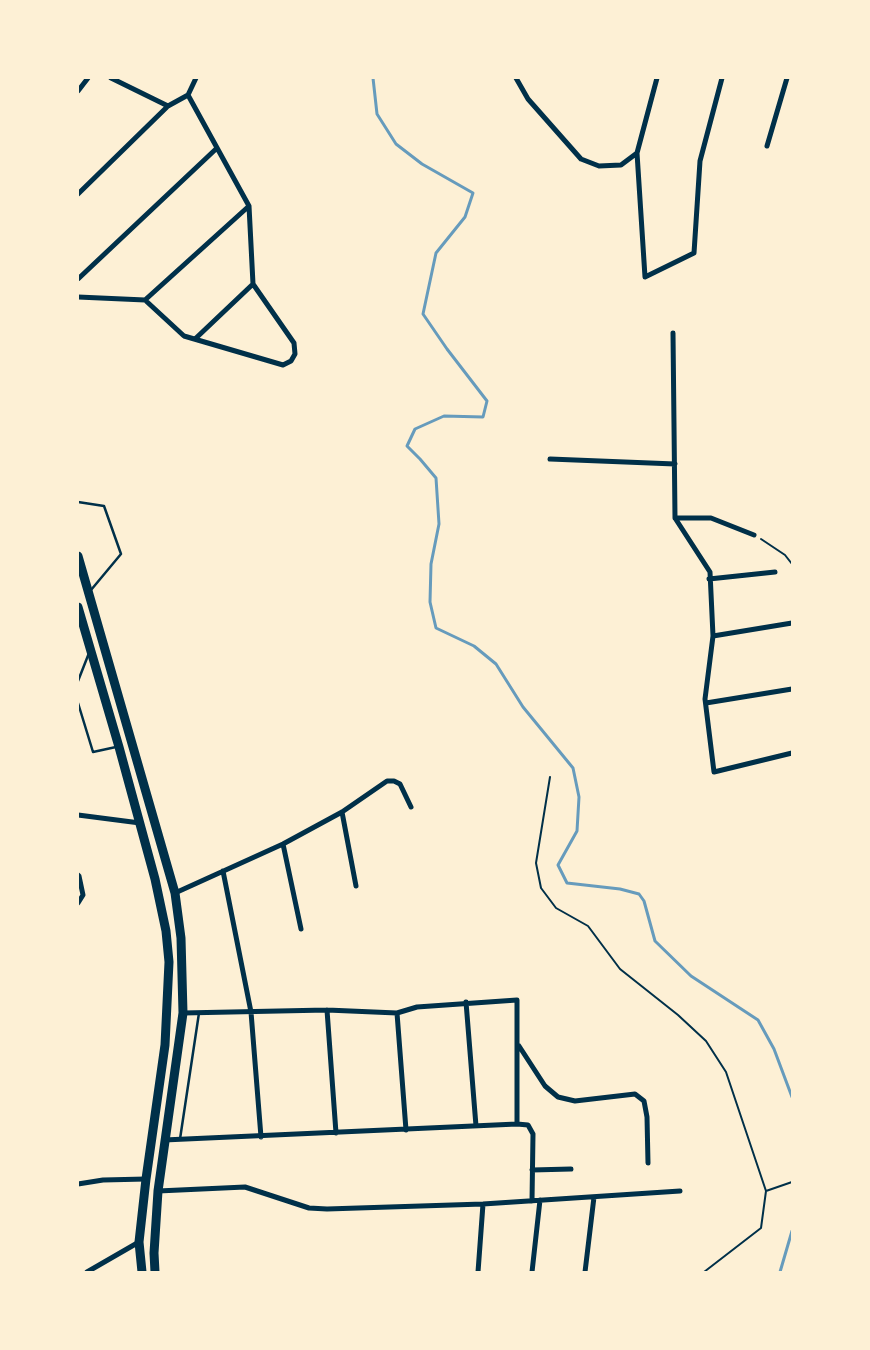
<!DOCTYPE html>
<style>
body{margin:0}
#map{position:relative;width:870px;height:1350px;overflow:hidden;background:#fdf0d5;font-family:Inter,sans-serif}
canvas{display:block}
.frame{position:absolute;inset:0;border:79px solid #fdf0d5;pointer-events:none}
</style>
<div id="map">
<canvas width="870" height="1350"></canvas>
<div class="frame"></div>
</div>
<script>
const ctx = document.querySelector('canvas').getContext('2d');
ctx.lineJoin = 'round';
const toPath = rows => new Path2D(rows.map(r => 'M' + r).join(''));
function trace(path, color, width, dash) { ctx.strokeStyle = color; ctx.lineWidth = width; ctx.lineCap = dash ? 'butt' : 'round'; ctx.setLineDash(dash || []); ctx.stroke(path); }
const stream = toPath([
 [373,78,377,114,396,144,422,164,473,193,465,217,436,253,423,314,447,349,487,401,483,417,444,416,415,429,407,446,420,459,436,478,439,524,431,564,430,602,436,628,474,646,496,664,523,707,573,768,579,797,577,831,558,865,567,883,620,889,639,894,644,901,655,941,691,976,758,1020,774,1049,792,1097],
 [780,1272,792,1231]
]);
const path = toPath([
 [761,539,785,555,792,564],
 [550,777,536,863,541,888,556,908,588,926,620,969,678,1015,706,1041,726,1072,766,1191,761,1228,704,1272],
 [766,1191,792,1182]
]);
const service = toPath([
 [78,502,104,506,121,554,91,590],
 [78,681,89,653],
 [78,703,93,752,116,747],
 [180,1139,199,1013]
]);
const minor = toPath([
 [111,78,168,106],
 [516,78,528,99,581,159,599,166,621,165,637,153,657,78],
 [78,91,88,78],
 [767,146,787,78],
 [637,153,645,277,694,253,700,161,722,78],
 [78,194,168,106,188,95,196,78],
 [78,279,217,148],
 [78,297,145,300,184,336,283,365,291,361,295,354,294,343,253,284,249,206,188,95],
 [145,300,249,206],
 [673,333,675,518,710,572,713,636,705,699,714,772,792,753],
 [195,339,253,284],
 [550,459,675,464],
 [675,518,711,518,754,535],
 [709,579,775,572],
 [713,636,792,623],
 [706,703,792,689],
 [342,812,356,886],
 [78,815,140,823],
 [283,844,301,929],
 [223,871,251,1012,261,1137],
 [78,875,79,876,83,895,78,903],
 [175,893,283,844,342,812,387,781,394,781,400,784,411,807],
 [466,1002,476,1126],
 [327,1010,336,1133],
 [183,1013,327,1010,397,1013,417,1007,517,1000,517,1124],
 [397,1013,406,1130],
 [519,1046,545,1086,558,1097,575,1101,635,1094,644,1101,647,1117,648,1163],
 [164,1140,517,1124,528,1125,533,1134,532,1201],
 [532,1170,571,1169],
 [78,1184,103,1180,146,1179],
 [158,1191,245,1187,309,1208,327,1209,483,1204,680,1191],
 [87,1272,139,1242],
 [478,1272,483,1204],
 [532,1272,540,1200],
 [585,1272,594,1197]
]);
const trunk = toPath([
 [78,556,175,893,181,938,183,1013,158,1191,154,1253,155,1272],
 [78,607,119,747,155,879,166,931,169,962,165,1045,146,1179,139,1242,142,1272]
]);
trace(stream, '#669bbc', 3);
trace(path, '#003049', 2);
trace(service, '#003049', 2.5);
trace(minor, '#003049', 5);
trace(trunk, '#003049', 9);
</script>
